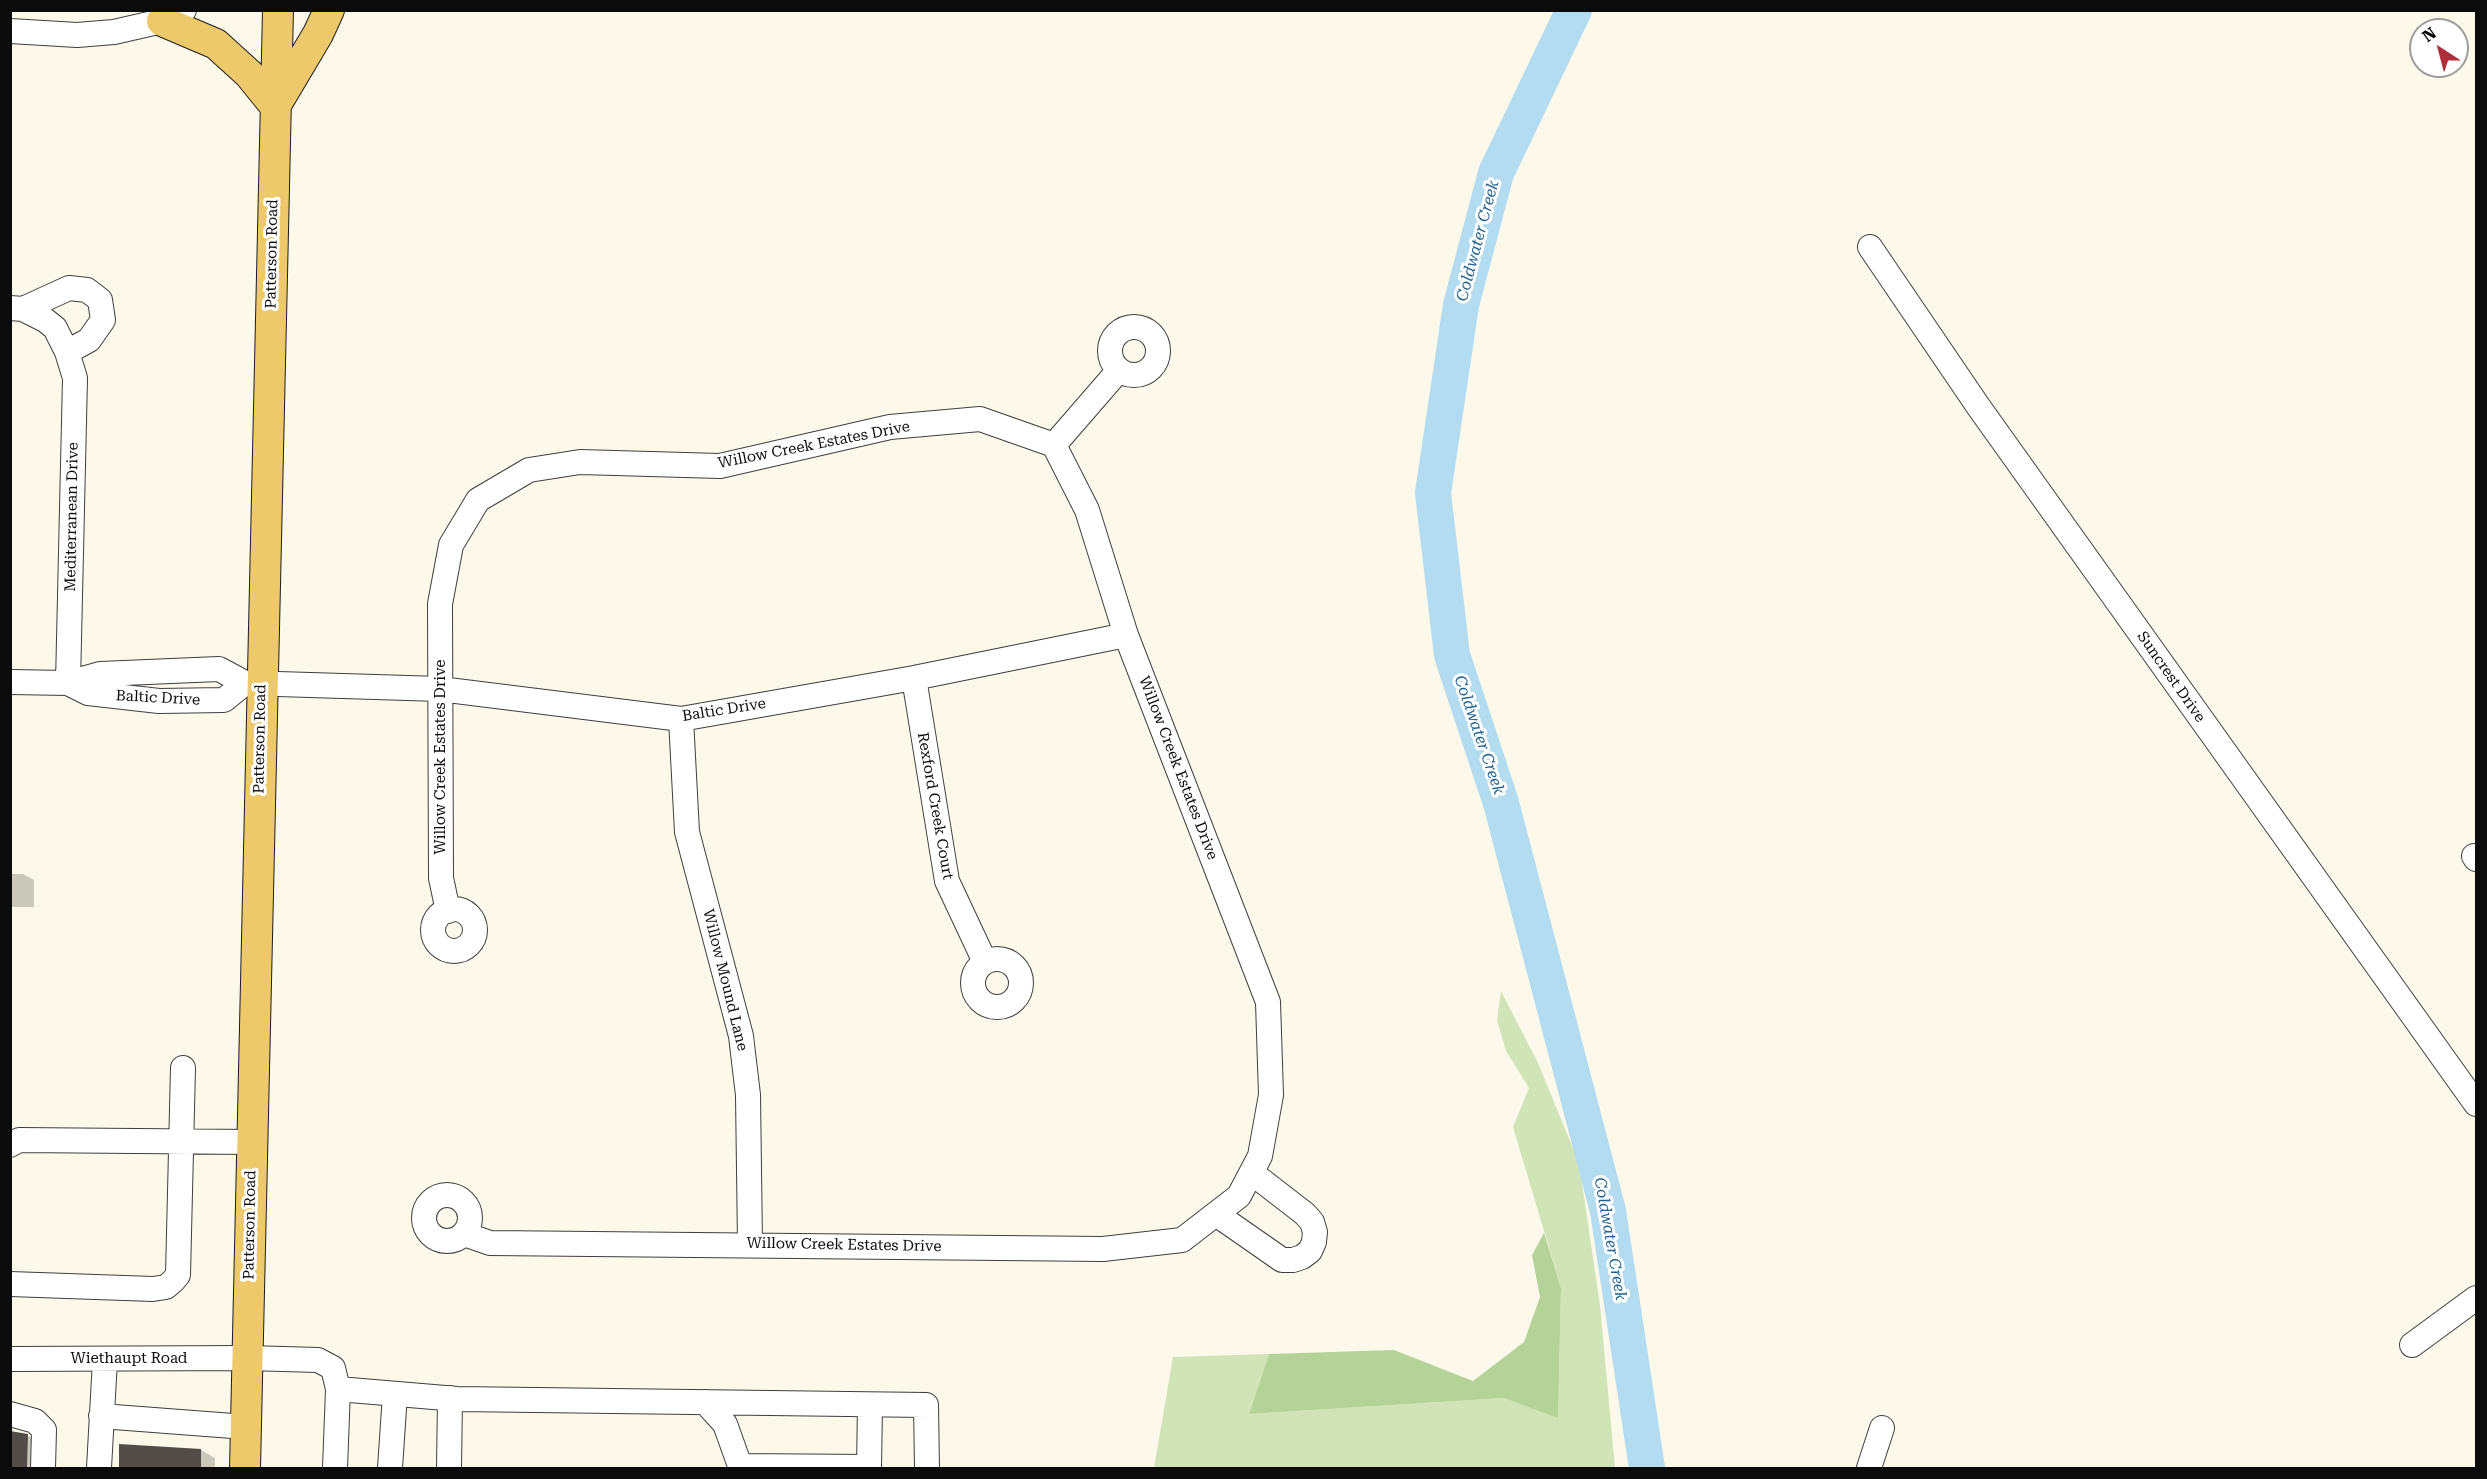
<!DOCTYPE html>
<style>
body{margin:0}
#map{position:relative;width:2487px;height:1479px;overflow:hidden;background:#fdf9ea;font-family:"Roboto Serif",serif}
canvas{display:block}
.frame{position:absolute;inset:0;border:12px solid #0b0b0b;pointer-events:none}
.north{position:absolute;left:2409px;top:18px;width:60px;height:60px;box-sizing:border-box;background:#fff;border:2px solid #9d9d9d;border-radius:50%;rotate:324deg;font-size:16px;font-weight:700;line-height:24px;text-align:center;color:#0b0b0b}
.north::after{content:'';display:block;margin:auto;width:21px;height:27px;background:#ae2f3a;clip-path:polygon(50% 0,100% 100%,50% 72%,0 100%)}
</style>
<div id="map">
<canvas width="2487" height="1479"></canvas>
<div class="frame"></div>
<div class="north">N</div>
</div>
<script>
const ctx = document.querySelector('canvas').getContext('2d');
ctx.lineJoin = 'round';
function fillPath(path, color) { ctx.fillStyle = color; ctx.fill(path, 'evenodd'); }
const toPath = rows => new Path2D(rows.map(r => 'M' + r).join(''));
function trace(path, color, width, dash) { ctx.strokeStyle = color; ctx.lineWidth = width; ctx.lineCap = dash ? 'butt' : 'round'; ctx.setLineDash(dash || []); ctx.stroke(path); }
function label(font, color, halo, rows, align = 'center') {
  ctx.font = font + ' "Roboto Serif",serif'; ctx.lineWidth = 6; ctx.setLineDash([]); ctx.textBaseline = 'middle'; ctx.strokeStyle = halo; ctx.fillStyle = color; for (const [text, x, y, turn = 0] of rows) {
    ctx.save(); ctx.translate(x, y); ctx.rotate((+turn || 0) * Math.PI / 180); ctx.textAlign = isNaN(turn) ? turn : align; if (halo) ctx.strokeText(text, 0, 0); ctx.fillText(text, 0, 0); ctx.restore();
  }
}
const green = toPath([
 [1501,991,1538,1063,1579,1163,1600,1305,1615,1468,1154,1468,1173,1357,1269,1354,1249,1414,1504,1398,1558,1417,1561,1288,1513,1127,1529,1088,1506,1051,1497,1020]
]);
const forest = toPath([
 [1544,1233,1561,1288,1558,1418,1504,1398,1249,1414,1269,1354,1394,1350,1473,1381,1524,1342,1540,1297,1532,1255]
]);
const shadow = toPath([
 [10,874,23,874,34,880,34,907,10,907],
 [10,1432,28,1436,45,1446,44,1468,10,1468],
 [121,1446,201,1450,215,1458,215,1468,120,1468]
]);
const river = toPath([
 [1574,10,1496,173,1461,305,1433,493,1452,655,1501,803,1608,1211,1647,1468]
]);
const building = toPath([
 [10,1431,28,1434,27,1468,10,1468],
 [119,1444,201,1449,201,1468,119,1468]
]);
const minor = toPath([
 [10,31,77,35,114,32,162,21,184,10],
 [1870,247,1978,406,2476,1104],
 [10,308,23,309,45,320,55,328,67,352,75,378,68,683],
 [23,309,69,288,87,290,100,300,103,320,89,340,67,352],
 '1110 351a24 24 0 1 1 48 0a24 24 0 1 1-48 0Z',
 [1054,445,1119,370],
 [914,678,947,881,985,962],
 [10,682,68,683,100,674,219,669,245,683,440,689,681,719,914,678,1126,635],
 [68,683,88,693,159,701,224,700,245,683],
 [681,719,687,832,741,1036,748,1095,750,1244],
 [2474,856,2476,859],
 '433 930a21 21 0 1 1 42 0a21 21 0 1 1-42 0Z',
 [448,911,441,878,440,604,451,545,478,500,529,470,580,462,720,466,890,427,980,419,1054,445,1087,510,1126,635,1268,1002,1271,1095,1260,1156,1239,1196,1182,1240,1103,1249,490,1243,464,1234],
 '973 983a24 24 0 1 1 48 0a24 24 0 1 1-48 0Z',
 [10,1145,19,1140,252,1142],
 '424 1218a23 23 0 1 1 46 0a23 23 0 1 1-46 0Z',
 [1216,1214,1282,1260,1293,1260,1302,1257,1310,1251,1314,1242,1315,1232,1312,1222,1305,1214,1252,1173],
 [10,1284,153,1289,166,1287,173,1281,178,1275,183,1068],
 [2412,1345,2476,1298],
 [10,1359,247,1358,318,1360,333,1368,338,1389,457,1399,926,1405,927,1468],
 [705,1402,725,1424,740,1466,869,1467],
 [10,1414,35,1421,44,1430,43,1468],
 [101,1416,246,1427],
 [99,1468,105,1360],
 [335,1468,338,1389],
 [390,1468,395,1394],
 [449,1468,450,1398],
 [869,1468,870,1405],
 [1869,1468,1882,1428]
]);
const major = toPath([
 [162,21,216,44,249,74,275,106],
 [277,103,318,34,329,10],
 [245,1468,278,10]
]);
const streetNames = [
 ["Patterson Road",272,254,-89],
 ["Willow Creek Estates Drive",814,445,-11],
 ["Mediterranean Drive",72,517,-89],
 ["Suncrest Drive",2171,677,55],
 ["Baltic Drive",158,698,3],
 ["Baltic Drive",724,710,-9],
 ["Patterson Road",260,739,-89],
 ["Willow Creek Estates Drive",441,757,-90],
 ["Willow Creek Estates Drive",1178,768,69],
 ["Rexford Creek Court",935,806,80],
 ["Willow Mound Lane",725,980,76],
 ["Patterson Road",250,1225,-89],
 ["Willow Creek Estates Drive",844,1245,1],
 ["Wiethaupt Road",129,1359]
];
const waterNames = [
 ["Coldwater Creek",1478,241,-75],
 ["Coldwater Creek",1479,735,71],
 ["Coldwater Creek",1610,1239,80]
];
fillPath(green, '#d0e4b7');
fillPath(forest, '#b5d398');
fillPath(shadow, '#0003');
trace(river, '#b3dcf0', 36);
fillPath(building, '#524c48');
trace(minor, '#3e3e3e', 26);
trace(major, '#1c1c1c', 32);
trace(minor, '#fff', 24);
trace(major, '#edc96b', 30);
label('15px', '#0b0b0b', '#fff', streetNames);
label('italic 16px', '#206391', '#fff', waterNames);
</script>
